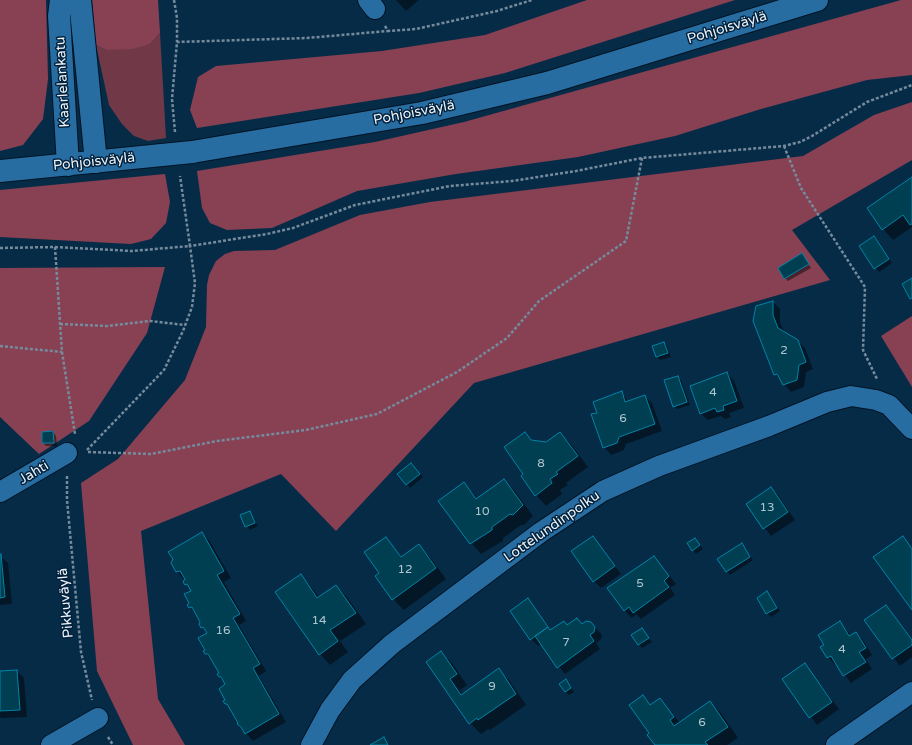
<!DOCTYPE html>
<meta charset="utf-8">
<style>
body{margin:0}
canvas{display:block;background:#062b47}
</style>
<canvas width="912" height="745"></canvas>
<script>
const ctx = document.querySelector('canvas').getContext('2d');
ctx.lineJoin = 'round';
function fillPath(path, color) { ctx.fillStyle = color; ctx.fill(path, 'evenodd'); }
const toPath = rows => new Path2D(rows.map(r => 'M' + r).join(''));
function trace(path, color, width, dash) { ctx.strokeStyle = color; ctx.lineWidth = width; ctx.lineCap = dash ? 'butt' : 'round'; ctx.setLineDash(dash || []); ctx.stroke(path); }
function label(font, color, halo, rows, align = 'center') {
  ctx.font = font + ' "Varela Round",sans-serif'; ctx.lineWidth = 3; ctx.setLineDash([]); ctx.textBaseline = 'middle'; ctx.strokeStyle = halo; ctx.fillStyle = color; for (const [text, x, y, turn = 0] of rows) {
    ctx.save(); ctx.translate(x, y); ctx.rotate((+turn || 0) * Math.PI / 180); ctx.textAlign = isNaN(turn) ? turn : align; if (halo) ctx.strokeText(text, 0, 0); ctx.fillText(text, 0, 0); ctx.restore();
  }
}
const green = toPath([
 [160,33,166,138,148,141,134,136,122,124,109,105,96,45,106,50,150,44]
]);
const forest = toPath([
 [0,0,46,0,48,79,43,119,23,145,0,151],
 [92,0,158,0,160,33,150,44,132,49,106,50,96,45],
 [587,0,735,0,505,73,419,93,197,128,190,110,198,77,216,66,382,51,485,35],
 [901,0,912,0,912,75,867,80,761,109,675,136,578,157,456,174,357,191,272,228,227,230,210,223,202,208,197,171,375,142,464,122],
 [912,102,912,160,792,230,830,280,474,383,336,531,281,474,141,531,158,699,185,745,133,745,97,671,81,483,118,459,185,380,206,327,207,285,209,275,216,261,225,254,234,251,275,250,360,215,430,202,803,156,874,115],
 [165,174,170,202,166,223,151,239,131,244,0,237,0,190],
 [165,267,147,333,89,421,39,454,0,417,0,268],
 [912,316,912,387,881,336]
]);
const shadow = toPath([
 [396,0,419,0,406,11],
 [912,178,912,227,893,240,883,229],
 [877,241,892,263,879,272,860,247],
 [802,255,811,268,788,281,785,278],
 [773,302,780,309,780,323,786,335,798,341,805,348,813,369,806,372,804,387,791,392,775,374,755,324,754,315,757,307],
 [664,343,667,346,671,357,660,360,657,357],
 [727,373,734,381,744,408,729,413,731,417,725,419,721,416,708,420,700,413],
 [678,377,681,380,690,405,677,409,674,406],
 [621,393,629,402,644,396,652,403,662,431,626,444,624,450,611,455,604,447,598,413],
 [53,432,56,436,57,446,46,446,43,443],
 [525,433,534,442,546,444,560,433,571,444,588,467,566,483,568,485,560,490,562,494,546,506,536,495,525,475],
 [415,468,423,477,410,488,407,484],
 [504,480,515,491,533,516,524,525,521,525,503,538,503,541,481,554,471,543,464,483,478,499],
 [771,488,778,495,795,520,771,536,747,504],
 [250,512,258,526,250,530,241,516],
 [201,533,209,540,231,578,224,582,246,621,239,625,266,671,259,676,286,722,253,741,239,726,238,724,240,723,232,710,226,704,227,685,219,677,220,673,213,661,206,654,208,634,202,627,202,622,197,615,189,605,192,591,186,584,185,580,177,572,172,563],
 [593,537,621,574,601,588,594,581],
 [386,538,402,557,418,545,429,556,446,579,404,610,393,599,381,573],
 [695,539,703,549,696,554,688,544],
 [742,545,753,560,730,575,727,572],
 [0,556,8,563,12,604,0,605],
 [654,557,676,584,670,588,675,595,641,619,636,614,632,618,625,611],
 [301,575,320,598,336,586,347,597,366,624,340,641,348,652,330,665,320,654],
 [767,593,780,611,771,617,767,613],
 [527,599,552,631,564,622,568,626,577,619,583,625,591,623,602,635,601,639,596,643,600,649,565,674,541,644,538,646,531,639],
 [886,606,912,639,912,657,900,666,865,621],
 [840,622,851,636,856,633,863,640,872,655,866,659,872,669,851,683,837,664,835,665,828,657,825,645],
 [642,629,652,642,642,648,639,644],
 [441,653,452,663,467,685,460,690,463,694,498,670,509,680,526,705,490,730,488,729,481,734,470,723,427,662],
 [804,664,839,709,817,725,783,680],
 [17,671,24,678,27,717,2,718,0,717,0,672],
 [569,684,574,692,569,695,565,692],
 [642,696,651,705,660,699,680,723,710,702,721,713,738,738,727,745,656,745,651,734]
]);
const building = toPath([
 [912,177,912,224,910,225,903,215,882,230,867,208,912,177],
 [874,236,889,259,874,269,859,246,874,236],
 [802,253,809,264,784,279,778,268,802,253],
 [912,278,912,298,910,299,902,284,912,278],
 [773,301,773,315,778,328,798,340,806,362,799,365,797,380,783,385,777,374,774,375,753,321,756,306,773,301],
 [664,342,668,353,656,357,652,346,664,342],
 [727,372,737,401,723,406,724,410,717,412,715,408,700,414,690,386,727,372],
 [678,376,687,402,673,407,664,380,678,376],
 [622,391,625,402,645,395,655,424,619,437,617,443,603,448,591,414,597,413,593,402,622,391],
 [53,431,54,443,42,443,42,432,53,431],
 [525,432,531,440,546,442,560,432,578,456,556,472,558,474,550,479,552,483,535,496,521,476,523,474,504,447,525,432],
 [411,463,420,474,406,485,397,474,411,463],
 [504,479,523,505,513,515,510,514,492,527,492,530,470,544,438,501,464,482,476,499,504,479],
 [771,487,788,512,763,529,746,504,771,487],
 [250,511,255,523,245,527,240,515,250,511],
 [202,532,224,571,217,575,240,614,233,618,260,664,253,668,279,714,245,734,241,727,237,724,238,723,227,704,225,704,223,701,225,700,219,689,225,684,221,677,219,677,217,674,219,673,208,654,205,654,203,651,205,650,198,638,207,633,203,627,201,628,199,624,200,622,192,607,189,608,187,605,189,603,184,594,191,591,187,584,185,585,183,582,185,579,180,571,176,572,171,563,173,559,168,552,202,532],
 [593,536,615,566,593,582,571,551,593,536],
 [903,536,912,549,912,610,873,557,903,536],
 [386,537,401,557,419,544,436,568,392,600,375,576,379,573,364,552,386,537],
 [695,538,700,545,692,551,687,543,695,538],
 [742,543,750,557,726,572,717,559,742,543],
 [1,554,5,597,0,598,0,555,1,554],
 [654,556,669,576,664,581,669,587,633,613,629,607,624,611,607,588,654,556],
 [301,574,317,598,336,585,356,613,330,630,338,641,319,655,275,592,301,574],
 [767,591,777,608,766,614,757,598,767,591],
 [528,598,548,627,530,640,510,611,528,598],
 [886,605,912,640,912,645,892,659,864,620,886,605],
 [577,618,582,624,586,621,591,622,595,627,594,632,590,635,594,641,557,668,535,636,548,627,550,630,564,621,567,625,577,618],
 [840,621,849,636,856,632,866,648,859,652,866,662,843,676,831,656,827,658,820,647,824,645,818,635,840,621],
 [642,628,649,638,638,645,631,635,642,628],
 [441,651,457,674,450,679,461,695,499,668,516,694,478,720,477,718,469,724,426,662,441,651],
 [805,663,832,702,809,718,782,679,805,663],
 [17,670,20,710,0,711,0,671,17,670],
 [566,679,571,688,565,692,559,684,566,679],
 [643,695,650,705,660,698,674,717,670,720,674,726,710,701,728,727,705,742,708,745,655,745,647,735,649,733,629,705,643,695],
 [384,737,388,745,370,745,384,737]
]);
const path = toPath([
 [174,0,177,18,177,42],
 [385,26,388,31,416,29,497,11,532,0],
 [175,132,172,99,177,42,307,38,388,31],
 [784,146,801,188,865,287,863,350,877,379],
 [55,247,62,352,75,434],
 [0,248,55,247,132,251,190,246,180,176],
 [60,324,107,326,150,321,185,325],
 [0,346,62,352],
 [87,450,164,370,183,331,192,307,195,283,190,246,267,234,293,228,355,205,450,186,512,181,576,171,642,158,784,146,800,142,812,136,867,102,912,85],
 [88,452,151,454,217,441,306,430,377,414,457,372,507,338,539,301,626,241,642,158],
 [67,476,67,500,81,652,92,700],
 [108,737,113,745]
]);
const street = toPath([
 [368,0,375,9],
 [0,492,67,453],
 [51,745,98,718],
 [311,745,330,710,352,680,392,644,541,532,603,491,659,466,769,426,827,402,851,396,876,400,889,405,912,429],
 [836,745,912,692]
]);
const secondary = toPath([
 [61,0,59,16,68,165],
 [80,0,96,162],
 [192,152,422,113,547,83,817,0],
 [0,171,162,155]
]);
const secondaryBridge = toPath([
 [162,155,192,152]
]);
const numberNames = [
 ["2",784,351],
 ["4",713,393],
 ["6",623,419],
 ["8",541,464],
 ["13",767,508],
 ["10",482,512],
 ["12",405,570],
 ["5",640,584],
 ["14",319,621],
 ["16",223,631],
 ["7",566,643],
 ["4",842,650],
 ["9",492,687],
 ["6",702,723]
];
const streetNames = [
 ["Pohjoisväylä",727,28,-17],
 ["Kaarlelankatu",63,82,-93],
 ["Pohjoisväylä",414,113,-11],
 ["Pohjoisväylä",94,162,-6],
 ["Jahti",34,473,-31],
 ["Lottelundinpolku",552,527,-35],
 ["Pikkuväylä",66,603,-95]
];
fillPath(green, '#713947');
fillPath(forest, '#884153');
fillPath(shadow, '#0007');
fillPath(building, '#003f52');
trace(building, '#0183a7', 1);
trace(street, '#011323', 22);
trace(secondary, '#011323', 24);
trace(path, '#758b9c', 2.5, [3, 2]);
trace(street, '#286da2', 20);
trace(secondary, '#286da2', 22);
trace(secondaryBridge, '#011323', 24, []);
trace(secondaryBridge, '#286da2', 22);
label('12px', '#b1c5ce', null, numberNames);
label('14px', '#ecf2f8', '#00213c', streetNames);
</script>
